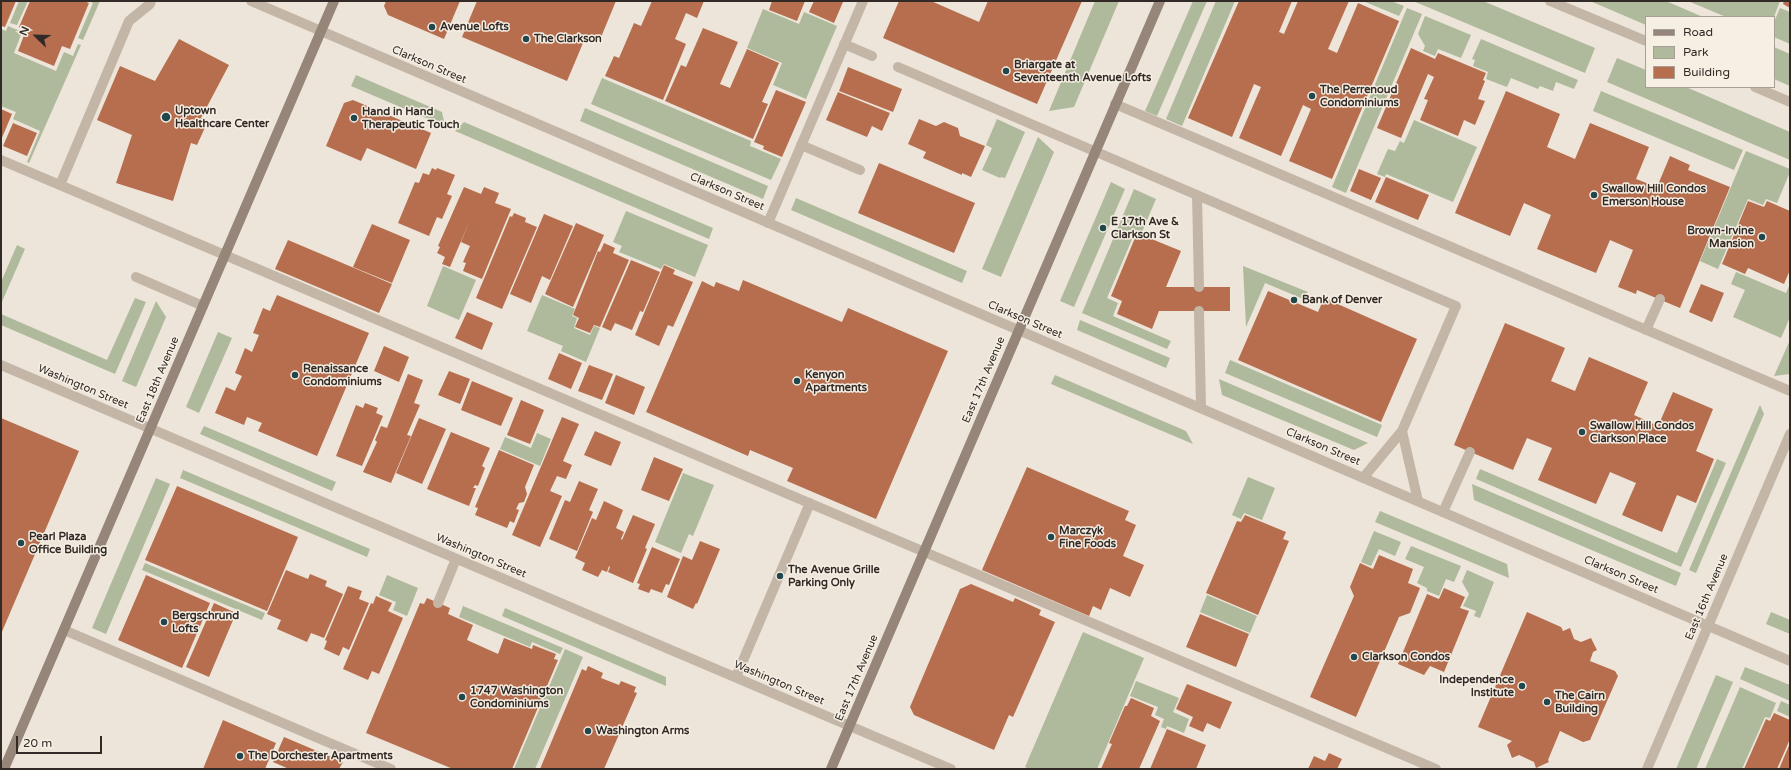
<!DOCTYPE html>
<style>
body{margin:0}
#map{position:relative;width:1791px;height:770px;overflow:hidden;background:#ede5d9;font-family:"Varela Round",sans-serif}
canvas{display:block}
.frame{position:absolute;inset:0;border:2px solid #312a26;pointer-events:none}
.legend{position:absolute;left:1645px;top:16px;width:130px;height:72px;box-sizing:border-box;background:#f6efe4;border:1px solid #a7a098;margin:0;padding:5px 7px;list-style:none;font-size:12px;color:#312a26}
.legend li{display:flex;align-items:center;gap:8px;height:20px}
.legend b{width:20px;border:1px solid #a7a098}
.north{position:absolute;left:16px;top:16px;width:40px;height:40px;-webkit-text-stroke:3px #f6efe4;paint-order:stroke;rotate:293deg;font-size:11px;font-weight:700;line-height:16px;text-align:center;color:#312a26}
.north::after{content:'';display:block;margin:auto;width:14px;height:18px;background:#312a26;clip-path:polygon(50% 0,100% 100%,50% 72%,0 100%)}
.scale{position:absolute;left:16px;top:736px;width:86px;height:18px;box-sizing:border-box;border:2px solid #312a26;border-top:0;padding-left:5px;font-size:12px;line-height:14px;white-space:nowrap;color:#312a26;-webkit-text-stroke:3px #f6efe4;paint-order:stroke}
</style>
<div id="map">
<canvas width="1791" height="770"></canvas>
<div class="frame"></div>
<ul class="legend">
<li><b style="height:5px;background:#968579"></b>Road</li>
<li><b style="height:11px;background:#aeba9b"></b>Park</li>
<li><b style="height:11px;background:#b66e4e"></b>Building</li>
</ul>
<div class="north">N</div>
<div class="scale">20 m</div>
</div>
<script>
const ctx = document.querySelector('canvas').getContext('2d');
ctx.lineJoin = 'round';
function fillPath(path, color) { ctx.fillStyle = color; ctx.fill(path, 'evenodd'); }
const toPath = rows => new Path2D(rows.map(r => 'M' + r).join(''));
function trace(path, color, width, dash) { ctx.strokeStyle = color; ctx.lineWidth = width; ctx.lineCap = dash ? 'butt' : 'round'; ctx.setLineDash(dash || []); ctx.stroke(path); }
function label(font, color, halo, rows, align = 'center') {
  ctx.font = font + ' "Varela Round",sans-serif'; ctx.lineWidth = 3; ctx.setLineDash([]); ctx.textBaseline = 'middle'; ctx.strokeStyle = halo; ctx.fillStyle = color; for (const [text, x, y, turn = 0] of rows) {
    ctx.save(); ctx.translate(x, y); ctx.rotate((+turn || 0) * Math.PI / 180); ctx.textAlign = isNaN(turn) ? turn : align; if (halo) ctx.strokeText(text, 0, 0); ctx.fillText(text, 0, 0); ctx.restore();
  }
}
const green = toPath([
 [19,1,28,1,17,25,10,23],
 [88,1,100,1,83,40,78,38,93,3],
 [1095,1,1119,1,1074,107,1049,111],
 [1193,1,1207,1,1157,116,1145,111],
 [1216,1,1235,1,1182,126,1166,119],
 [1363,1,1391,1,1404,6,1399,16],
 [1413,1,1483,1,1595,48,1585,73],
 [1590,1,1666,1,1703,17,1646,17,1646,25],
 [1688,1,1780,1,1774,17,1726,17],
 [1407,8,1422,14,1346,193,1332,187],
 [1780,8,1790,12,1790,44,1774,37,1774,22],
 [763,9,799,24,804,12,837,26,806,99,773,85,782,63,747,48],
 [1425,16,1471,35,1461,58,1438,49,1435,56,1423,51,1425,46,1418,34],
 [8,26,22,32,14,53,56,71,64,52,73,56,78,44,81,45,29,163,27,162,40,131,13,119,16,112,1,106,1,29,6,31],
 [1481,39,1578,80,1574,89,1556,82,1553,91,1540,86,1538,89,1511,78,1507,87,1486,79,1488,72,1473,66,1475,60,1472,59],
 [1774,47,1790,54,1790,86,1774,79],
 [1617,58,1646,70,1646,87,1686,87,1790,132,1790,160,1607,82],
 [356,75,442,112,445,126,351,86],
 [602,78,751,141,750,146,781,159,771,180,591,104],
 [1601,91,1743,150,1734,170,1593,111],
 [585,108,768,186,763,199,580,121],
 [997,119,1025,132,1005,178,1001,177,1000,178,982,170,992,148,986,145],
 [1414,120,1477,147,1453,202,1386,174,1385,177,1377,174,1388,149,1395,151,1400,141,1404,143],
 [464,122,713,228,709,239,455,131],
 [1038,137,1054,152,1001,277,982,269],
 [1746,151,1790,169,1790,172,1777,203,1766,199,1763,205,1748,199,1718,269,1700,261],
 [1111,182,1125,189,1074,307,1060,301],
 [1134,189,1156,199,1142,232,1136,230,1107,298,1118,303,1113,316,1171,341,1167,349,1082,313],
 [796,198,967,271,962,283,791,210],
 [626,211,708,245,695,277,664,264,661,269,619,252,622,246,613,242],
 [17,245,25,249,1,304,1,282],
 [443,266,476,280,459,320,427,306],
 [1243,266,1308,292,1301,298,1265,283,1246,327],
 [1736,272,1786,293,1790,284,1790,317,1781,338,1733,317,1745,290,1731,284],
 [542,295,575,309,572,316,577,318,574,328,590,335,594,326,600,328,586,362,561,351,563,346,527,331],
 [135,298,146,302,115,374,1,325,1,314,107,360],
 [156,301,166,317,136,387,122,381],
 [1080,320,1170,358,1166,368,1077,330],
 [218,332,232,338,199,413,186,407],
 [1790,340,1790,374,1774,376],
 [1230,360,1382,425,1377,437,1225,373],
 [1055,375,1186,431,1193,444,1051,384],
 [1219,379,1368,443,1354,450,1222,395],
 [1760,405,1764,414,1696,573,1689,570],
 [204,426,336,482,332,491,200,434],
 [537,433,551,439,540,466,500,449,505,437,531,448],
 [1717,459,1726,463,1681,567,1476,479,1480,469,1677,553],
 [183,470,370,549,367,557,180,478],
 [683,473,714,485,693,536,689,534,681,553,655,542],
 [1248,477,1275,488,1262,520,1244,513,1241,519,1232,515],
 [156,478,170,484,106,634,92,628],
 [1472,484,1681,573,1676,586,1474,500],
 [1380,511,1507,564,1509,578,1375,522],
 [1374,531,1401,542,1395,556,1379,549,1371,566,1361,562],
 [1411,546,1461,566,1454,582,1446,579,1439,596,1427,591,1427,588,1417,583,1424,567,1405,559],
 [145,563,265,613,262,620,142,570],
 [1467,570,1494,582,1480,618,1474,616,1476,611,1463,606,1469,594,1462,582],
 [387,575,418,588,407,616,393,610,396,602,379,595],
 [1207,595,1257,616,1250,633,1200,612],
 [463,606,563,648,560,654,532,642,530,647,459,617],
 [505,608,666,677,666,686,502,616],
 [1771,612,1790,620,1790,634,1766,624],
 [1083,632,1144,658,1097,769,1029,769,1025,767],
 [565,649,583,657,535,769,514,769],
 [1745,667,1790,685,1790,701,1740,679],
 [1716,675,1733,682,1696,769,1676,769],
 [1136,681,1179,698,1173,712,1189,719,1184,733,1167,726,1166,729,1161,727,1164,719,1155,715,1158,707,1130,696],
 [1740,687,1776,703,1770,718,1765,717,1742,769,1705,769],
 [1781,701,1790,705,1790,717,1777,711]
]);
const building = toPath([
 [1,1,16,1,5,27,1,26],
 [30,1,83,1,89,3,70,49,62,46,54,66,18,51,26,30,19,27],
 [386,1,460,1,444,39,388,15,384,6],
 [477,1,616,1,599,42,586,36,567,81,462,37],
 [652,1,704,1,697,18,686,13,675,39,686,44,663,100,605,76,614,56,619,58,634,23,641,26],
 [772,1,805,1,797,21,769,10],
 [814,1,843,2,834,23,809,12],
 [899,1,931,1,979,22,988,1,1082,1,1037,104,883,38],
 [1239,1,1292,1,1279,32,1284,34,1298,1,1349,1,1328,49,1337,53,1358,3,1399,21,1332,179,1289,161,1311,109,1303,105,1281,156,1239,138,1261,87,1254,84,1232,137,1188,118],
 [1784,1,1790,1,1790,8,1783,4],
 [703,28,738,42,720,84,730,88,747,49,779,63,762,102,768,104,753,139,665,101,681,65,686,67],
 [179,39,229,65,201,118,208,121,197,145,191,143,173,201,116,183,132,135,97,120,120,66,155,81],
 [1411,48,1435,59,1438,53,1486,73,1483,80,1485,81,1478,99,1485,101,1475,125,1464,120,1458,136,1420,120,1428,100,1424,99,1434,77,1428,74,1401,138,1377,128],
 [848,67,902,89,893,112,839,91],
 [776,90,806,102,782,157,763,149,764,146,754,142],
 [1506,91,1560,114,1547,147,1575,159,1590,123,1649,147,1636,179,1657,187,1670,156,1690,165,1688,170,1730,187,1680,308,1637,290,1636,294,1618,287,1633,250,1610,240,1596,273,1537,249,1551,215,1524,203,1510,236,1455,213],
 [838,92,890,113,882,131,872,126,867,137,826,120],
 [353,100,431,133,416,169,367,148,361,161,326,146,344,103],
 [1,109,12,114,1,140],
 [919,119,936,126,944,122,958,128,960,136,985,146,971,177,962,173,962,175,923,158,926,152,908,144],
 [13,123,37,133,27,156,3,146],
 [879,163,975,203,954,253,858,213],
 [432,168,436,170,437,168,455,175,447,194,452,196,442,219,437,217,429,236,398,223,415,182,419,183,423,173,429,175],
 [1359,169,1381,178,1371,200,1350,191],
 [1386,177,1429,195,1418,220,1375,202],
 [464,187,481,194,484,187,499,193,495,203,511,209,482,279,463,271,466,263,463,262,470,246,461,242,470,220,450,267,442,264,445,257,437,253,440,247,438,246],
 [1748,201,1764,207,1767,201,1790,211,1790,270,1784,284,1748,268,1745,274,1722,264],
 [514,213,526,218,525,222,537,227,502,309,476,298,510,216,512,217],
 [544,214,573,226,550,280,542,276,531,303,510,294],
 [576,223,604,235,573,307,545,294],
 [372,224,410,240,392,283,353,267],
 [1137,233,1181,251,1166,287,1230,287,1230,311,1159,311,1152,329,1117,314,1122,301,1111,296],
 [288,240,392,284,379,313,275,269],
 [604,243,615,248,613,253,629,260,600,327,594,325,590,333,575,327,579,318,573,315,598,251,600,252],
 [631,260,660,272,643,312,640,311,632,330,615,323,611,331,602,327],
 [664,265,675,270,673,274,693,282,673,327,668,325,659,346,635,335],
 [743,280,842,322,848,308,948,351,876,519,787,481,793,468,750,450,748,456,646,412,702,281,714,287,716,282,739,291],
 [1701,284,1724,293,1712,322,1689,312],
 [1268,291,1318,312,1324,298,1417,339,1381,422,1238,360],
 [277,295,369,333,317,456,258,431,262,423,247,417,244,425,215,413,226,387,235,391,242,376,235,373,245,348,252,352,259,335,253,333,263,308,270,311],
 [467,312,493,323,482,350,455,338],
 [1505,323,1565,348,1551,381,1575,391,1589,357,1648,382,1634,415,1658,426,1673,392,1713,409,1696,451,1714,459,1696,503,1677,495,1662,532,1622,515,1636,483,1610,472,1596,504,1538,480,1552,448,1527,438,1513,470,1454,445],
 [384,346,409,357,399,382,374,371],
 [559,353,582,363,571,389,548,379],
 [589,365,613,374,602,400,578,391],
 [449,371,470,379,460,404,438,395],
 [408,374,423,380,414,403,420,405,407,435,411,436,391,483,363,472,377,442,375,440,381,426,387,428],
 [616,375,645,387,634,415,605,403],
 [472,381,513,398,501,426,461,410],
 [521,400,544,410,530,444,507,435],
 [365,403,378,408,376,413,383,416,362,466,336,456,356,405,363,408],
 [562,417,579,424,563,461,572,465,566,479,557,476,550,491,562,496,540,547,512,535],
 [1,418,79,451,1,634],
 [419,418,446,429,422,484,396,473],
 [595,431,621,442,611,466,584,455],
 [451,432,490,448,482,466,485,468,478,486,475,485,473,488,476,488,469,506,427,489],
 [499,450,534,465,525,487,527,494,524,502,519,503,516,509,519,510,514,523,510,521,507,528,475,515,478,508,475,507],
 [654,457,683,469,669,501,641,490],
 [1027,467,1129,511,1125,520,1136,525,1123,556,1144,565,1130,597,1110,588,1101,610,1093,606,1089,616,982,570],
 [579,481,598,489,589,510,593,512,577,551,549,539,565,500,570,502],
 [177,486,298,537,267,611,145,560],
 [604,501,623,510,616,528,624,532,621,539,622,540,633,515,655,524,645,548,647,549,633,583,608,572,610,567,609,566,607,572,602,570,598,577,582,570,585,563,575,558,592,518,596,520],
 [1245,515,1286,532,1283,539,1289,541,1258,615,1206,593,1237,521,1241,522],
 [700,541,720,549,697,604,696,603,693,609,667,597,683,556,692,560],
 [652,547,680,559,669,585,666,584,662,593,651,589,649,593,638,589,640,584,637,583],
 [1379,555,1413,569,1408,583,1420,588,1410,613,1399,617,1356,717,1310,697,1354,596,1350,587,1360,563,1373,569],
 [286,570,308,579,310,574,327,581,325,586,343,594,324,638,311,633,307,642,277,629,281,620,267,614],
 [146,575,210,603,182,668,118,640],
 [971,584,1013,602,1015,598,1041,610,1039,615,1055,622,1013,717,1009,715,994,750,914,715,910,707,960,589],
 [348,586,362,591,359,599,369,603,349,650,343,647,339,656,324,649,327,641,325,640],
 [1444,588,1465,597,1460,608,1469,611,1444,672,1430,666,1424,675,1398,664,1427,594,1439,599],
 [376,596,392,603,388,611,403,618,379,674,372,671,368,680,343,669,371,603,373,604],
 [427,598,450,608,448,614,473,625,467,640,498,654,504,638,532,649,533,645,556,654,554,659,558,660,512,769,453,769,366,733,420,603,424,604],
 [214,603,236,613,209,677,186,667],
 [1527,612,1561,627,1563,631,1570,628,1574,639,1581,642,1591,638,1597,650,1593,652,1590,661,1615,671,1618,676,1590,740,1583,742,1560,731,1548,760,1549,762,1536,768,1534,762,1519,755,1512,758,1507,745,1512,741,1478,727],
 [1200,614,1249,634,1236,667,1186,647],
 [588,666,603,673,601,678,619,685,621,681,636,687,634,692,637,693,604,769,540,769,582,669,586,671],
 [1187,684,1232,702,1220,729,1207,723,1203,732,1189,726,1193,717,1176,709],
 [1131,698,1154,708,1151,716,1160,721,1139,769,1101,769,1112,744,1109,743,1125,706,1127,706],
 [1774,713,1790,720,1789,727,1790,728,1790,739,1777,769,1744,769,1766,719,1770,721],
 [223,720,276,743,265,769,203,769],
 [1167,729,1206,745,1196,769,1150,769],
 [284,737,343,762,339,769,289,769,273,762],
 [1790,743,1790,769,1779,769],
 [1329,753,1342,759,1337,769,1308,769,1314,756,1325,761]
]);
const service = toPath([
 [844,44,872,56],
 [898,67,1456,306,1402,431,1363,478],
 [1115,104,1790,391],
 [801,145,860,170],
 [1,160,1436,769],
 [60,185,129,21,150,4,151,1],
 [1197,195,1199,287],
 [768,223,863,1],
 [136,277,203,306],
 [1199,311,1201,408],
 [1646,330,1660,299],
 [1402,431,1418,501],
 [1443,512,1470,452],
 [438,603,456,559],
 [64,630,391,769],
 [736,677,810,503]
]);
const minor = toPath([
 [1550,1,1646,41],
 [1755,87,1790,102]
]);
const tertiary = toPath([
 [251,1,1790,661],
 [1,365,951,769],
 [1647,769,1790,434]
]);
const secondary = toPath([
 [4,769,334,1],
 [831,769,1160,1]
]);
const markers = [
 [432,27,4,"#21474c"],
 [526,39,4,"#21474c"],
 [1006,71,4,"#21474c"],
 [1312,96,4,"#21474c"],
 [166,117,5,"#21474c"],
 [354,118,4,"#21474c"],
 [1594,195,4,"#21474c"],
 [1103,228,4,"#21474c"],
 [1762,237,4,"#21474c"],
 [1294,300,4,"#21474c"],
 [295,375,4,"#21474c"],
 [797,381,4,"#21474c"],
 [1582,432,4,"#21474c"],
 [1051,537,4,"#21474c"],
 [21,543,4,"#21474c"],
 [780,576,4,"#21474c"],
 [164,622,4,"#21474c"],
 [1354,657,4,"#21474c"],
 [1522,686,4,"#21474c"],
 [462,697,4,"#21474c"],
 [1547,702,4,"#21474c"],
 [588,731,4,"#21474c"],
 [240,756,4,"#21474c"]
];
const poiNames = [
 ["Avenue Lofts",440,27],
 ["The Clarkson",534,39],
 ["Briargate at",1014,65],
 ["Seventeenth Avenue Lofts",1014,78],
 ["The Perrenoud",1320,90],
 ["Condominiums",1320,103],
 ["Uptown",175,111],
 ["Healthcare Center",175,124],
 ["Hand in Hand",362,112],
 ["Therapeutic Touch",362,125],
 ["Swallow Hill Condos",1602,189],
 ["Emerson House",1602,202],
 ["E 17th Ave &",1111,222],
 ["Clarkson St",1111,235],
 ["Brown-Irvine",1754,231,"right"],
 ["Mansion",1754,244,"right"],
 ["Bank of Denver",1302,300],
 ["Renaissance",303,369],
 ["Condominiums",303,382],
 ["Kenyon",805,375],
 ["Apartments",805,388],
 ["Swallow Hill Condos",1590,426],
 ["Clarkson Place",1590,439],
 ["Marczyk",1059,531],
 ["Fine Foods",1059,544],
 ["Pearl Plaza",29,537],
 ["Office Building",29,550],
 ["The Avenue Grille",788,570],
 ["Parking Only",788,583],
 ["Bergschrund",172,616],
 ["Lofts",172,629],
 ["Clarkson Condos",1362,657],
 ["Independence",1514,680,"right"],
 ["Institute",1514,693,"right"],
 ["1747 Washington",470,691],
 ["Condominiums",470,704],
 ["The Cairn",1555,696],
 ["Building",1555,709],
 ["Washington Arms",596,731],
 ["The Dorchester Apartments",248,756]
];
const streetNames = [
 ["Clarkson Street",429,65,23],
 ["Clarkson Street",727,192,23],
 ["Clarkson Street",1025,320,23],
 ["East 18th Avenue",158,380,-67],
 ["East 17th Avenue",984,380,-67],
 ["Washington Street",83,387,23],
 ["Clarkson Street",1323,447,23],
 ["Washington Street",481,556,23],
 ["Clarkson Street",1621,575,23],
 ["East 16th Avenue",1707,597,-67],
 ["East 17th Avenue",857,678,-67],
 ["Washington Street",779,683,23]
];
fillPath(green, '#aeba9b');
fillPath(building, '#b66e4e');
trace(service, '#c3b6a7', 10);
trace(minor, '#c3b6a7', 10);
trace(tertiary, '#c3b6a7', 10);
trace(secondary, '#968579', 10);
for (const [x, y, r, color] of markers) { const dot = new Path2D(); dot.arc(x, y, r, 0, 2 * Math.PI); ctx.fillStyle = color; ctx.fill(dot); trace(dot, '#f6efe4', 1.5); }
label('bold 11px', '#312a26', '#f6efe4', poiNames, 'left');
label('11px', '#312a26', '#f6efe4', streetNames);
</script>
